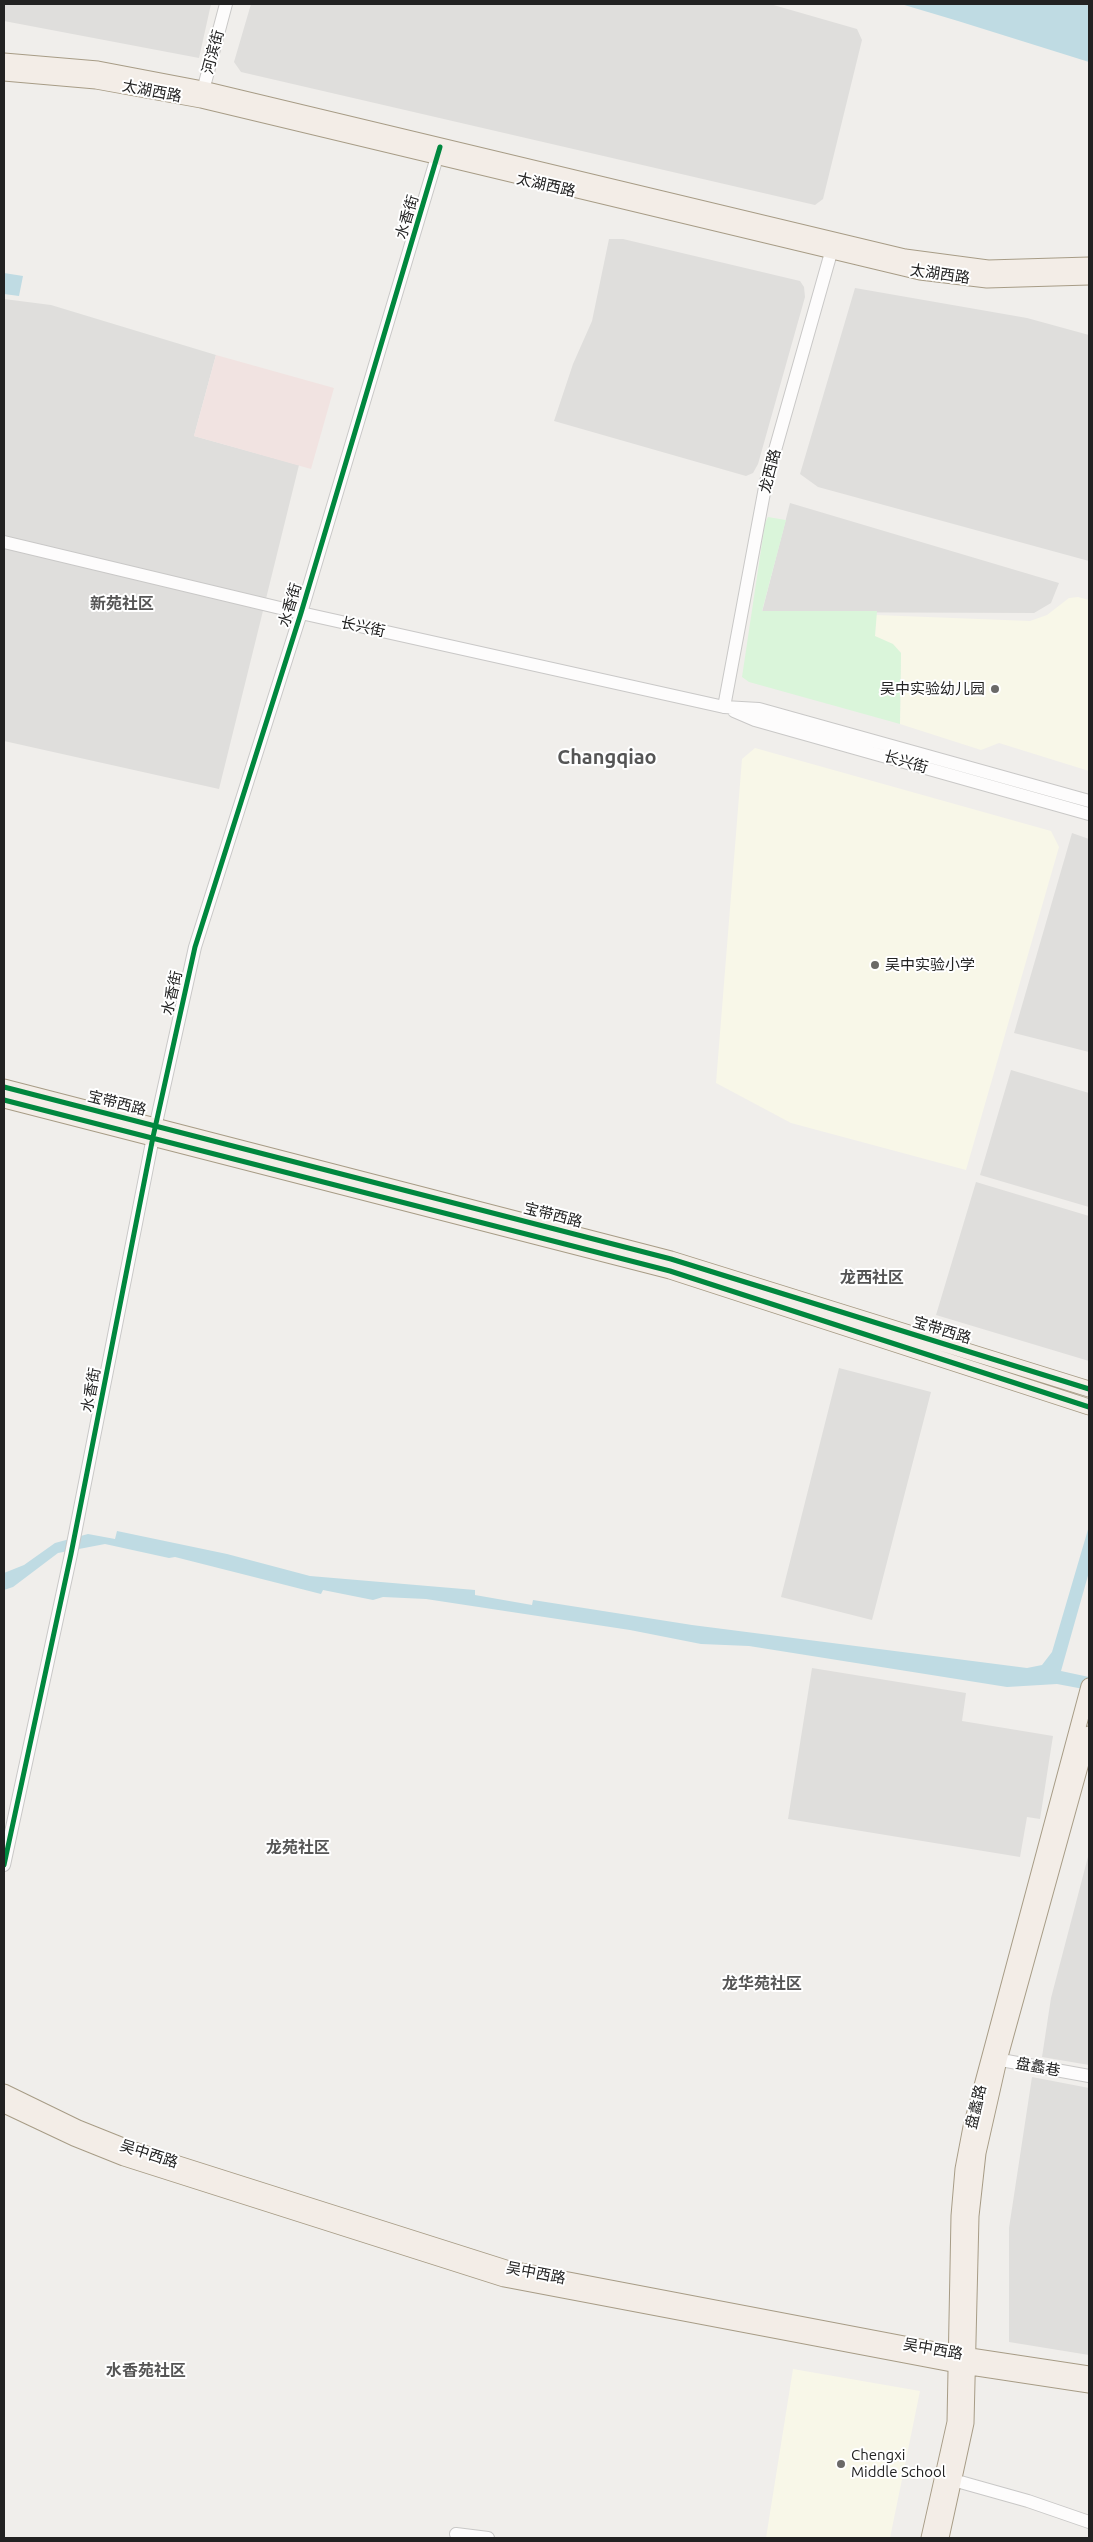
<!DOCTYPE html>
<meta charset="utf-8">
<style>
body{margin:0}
#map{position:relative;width:1093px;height:2542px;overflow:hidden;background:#f0eeeb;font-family:Ubuntu,sans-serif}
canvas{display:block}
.frame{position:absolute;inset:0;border:5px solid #222;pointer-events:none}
</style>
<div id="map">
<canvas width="1093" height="2542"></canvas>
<div class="frame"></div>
</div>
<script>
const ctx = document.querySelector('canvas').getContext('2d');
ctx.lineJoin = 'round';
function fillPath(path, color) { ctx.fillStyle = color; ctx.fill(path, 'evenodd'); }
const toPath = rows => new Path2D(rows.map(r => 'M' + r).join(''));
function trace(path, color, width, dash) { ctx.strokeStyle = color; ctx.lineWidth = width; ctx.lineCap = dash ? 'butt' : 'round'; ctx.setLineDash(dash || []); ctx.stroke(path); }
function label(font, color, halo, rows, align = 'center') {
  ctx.font = font + ' Ubuntu,"Noto Sans SC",sans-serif'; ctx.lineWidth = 4; ctx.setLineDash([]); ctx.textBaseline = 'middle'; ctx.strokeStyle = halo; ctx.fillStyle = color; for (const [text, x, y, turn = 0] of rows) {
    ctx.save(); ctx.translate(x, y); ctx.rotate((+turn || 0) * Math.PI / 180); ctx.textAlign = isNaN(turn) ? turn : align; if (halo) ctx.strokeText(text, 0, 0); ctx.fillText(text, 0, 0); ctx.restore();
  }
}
const residential = toPath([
 [4,4,211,4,199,58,4,21],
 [251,4,770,4,857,29,862,40,823,199,815,205,241,72,234,62],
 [609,239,623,239,800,281,804,287,805,297,758,464,753,473,746,476,554,421,573,364,592,321],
 [855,288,1027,318,1089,335,1089,561,818,487,800,474],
 [4,299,51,305,216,355,194,436,299,465,219,789,4,741],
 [790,503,1059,583,1051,603,1034,613,762,612],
 [1072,833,1089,839,1089,1052,1014,1033],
 [1011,1070,1089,1093,1089,1207,980,1175],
 [976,1182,1089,1216,1089,1361,936,1315],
 [839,1368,931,1392,872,1620,781,1597],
 [812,1668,966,1693,962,1721,1053,1736,1040,1819,1027,1817,1020,1857,788,1819],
 [1089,1853,1089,2065,1042,2057,1051,1998],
 [1032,2077,1089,2088,1089,2355,1009,2342,1009,2228]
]);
const commercial = toPath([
 [216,355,334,388,311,469,194,436]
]);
const education = toPath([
 [1078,597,1089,600,1089,771,999,743,981,750,900,724,901,653,875,636,876,615,1030,621,1047,615,1069,598],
 [755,748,1051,831,1059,847,966,1170,791,1123,716,1083,742,759],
 [793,2369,920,2391,890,2538,766,2538]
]);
const park = toPath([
 [768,517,786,520,762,611,877,611,875,636,893,644,901,653,900,724,749,682,742,677,765,523]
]);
const water = toPath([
 [901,4,1089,4,1089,62,958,21],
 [4,273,23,276,19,296,4,294],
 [1089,1526,1089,1572,1061,1671,1089,1677,1089,1690,1057,1684,1007,1687,749,1646,701,1644,630,1630,426,1599,383,1597,373,1600,323,1590,321,1594,175,1557,169,1558,105,1544,58,1553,13,1587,4,1590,4,1573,24,1565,55,1543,88,1534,115,1539,117,1531,227,1554,310,1576,475,1590,475,1595,532,1605,533,1600,692,1625,1027,1668,1042,1665,1052,1652]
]);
const minor = toPath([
 [201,98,226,4],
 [4,542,301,613,724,707,759,709,1089,801],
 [724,707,766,482,834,242],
 [734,711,755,720,1089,814],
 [4,1865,71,1554,153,1137,195,947,301,613,440,147],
 [990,2058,1089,2076],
 [946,2478,1028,2501,1089,2522],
 [456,2534,488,2538]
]);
const major = toPath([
 [4,61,98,69,203,89,905,257,988,268,1089,265],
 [4,73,96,81,201,100,920,272,987,280,1089,277],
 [4,1087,671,1259,1089,1389],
 [4,1100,670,1271,1089,1407],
 [4,2092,78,2128,128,2148,506,2268,957,2354,1089,2374],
 [4,2105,74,2138,124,2158,504,2279,957,2365,1089,2385],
 [929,2538,955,2422,959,2216,963,2169,971,2127,1089,1686],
 [941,2538,966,2423,971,2216,978,2153,999,2060,1089,1734]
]);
const cycleway = toPath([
 [4,1087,671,1259,1089,1389],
 [4,1100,670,1271,1089,1407],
 [4,1865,71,1554,153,1137,195,947,301,613,440,147]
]);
const markers = [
 [995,689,5,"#6a6968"],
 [875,965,5,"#6a6968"],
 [841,2464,5,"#6a6968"]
];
const streetNames = [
 ["河滨街",213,52,-75],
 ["太湖西路",152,91,11],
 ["太湖西路",546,185,13],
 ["水香街",407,217,-73],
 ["太湖西路",940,274,8],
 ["龙西路",770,471,-76],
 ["水香街",290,605,-73],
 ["长兴街",363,627,12],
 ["长兴街",906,762,16],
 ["水香街",172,993,-77],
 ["宝带西路",117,1103,14],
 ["宝带西路",553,1215,14],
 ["宝带西路",942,1330,17],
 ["水香街",91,1390,-79],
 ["盘蠡巷",1038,2067,10],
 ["盘蠡路",976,2107,-77],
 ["吴中西路",149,2154,18],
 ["吴中西路",536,2273,11],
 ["吴中西路",933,2349,10]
];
const poiNames = [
 ["吴中实验幼儿园",985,689,"right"],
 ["吴中实验小学",885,965],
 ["Chengxi",851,2455],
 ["Middle School",851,2472]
];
const neighbourhoodNames = [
 ["新苑社区",122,604],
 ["龙西社区",872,1278],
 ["龙苑社区",298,1848],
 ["龙华苑社区",762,1984],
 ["水香苑社区",146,2371]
];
const districtNames = [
 ["Changqiao",607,757]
];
fillPath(residential, '#dfdedc');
fillPath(commercial, '#f1e3e1');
fillPath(education, '#f8f7e8');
fillPath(park, '#daf5da');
fillPath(water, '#bfdbe3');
trace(minor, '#c9c8c7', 14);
trace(major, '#a79c86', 17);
trace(minor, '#fdfcfc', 12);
trace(major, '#f3ede7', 15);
trace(cycleway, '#00873e', 5);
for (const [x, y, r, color] of markers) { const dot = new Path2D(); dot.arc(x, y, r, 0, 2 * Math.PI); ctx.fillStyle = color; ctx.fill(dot); trace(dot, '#fff', 2); }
label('15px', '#222', '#fff', streetNames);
label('15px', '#222', '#fff', poiNames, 'left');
label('bold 16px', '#555', '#fff', neighbourhoodNames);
label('bold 20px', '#555', '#fff', districtNames);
</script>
